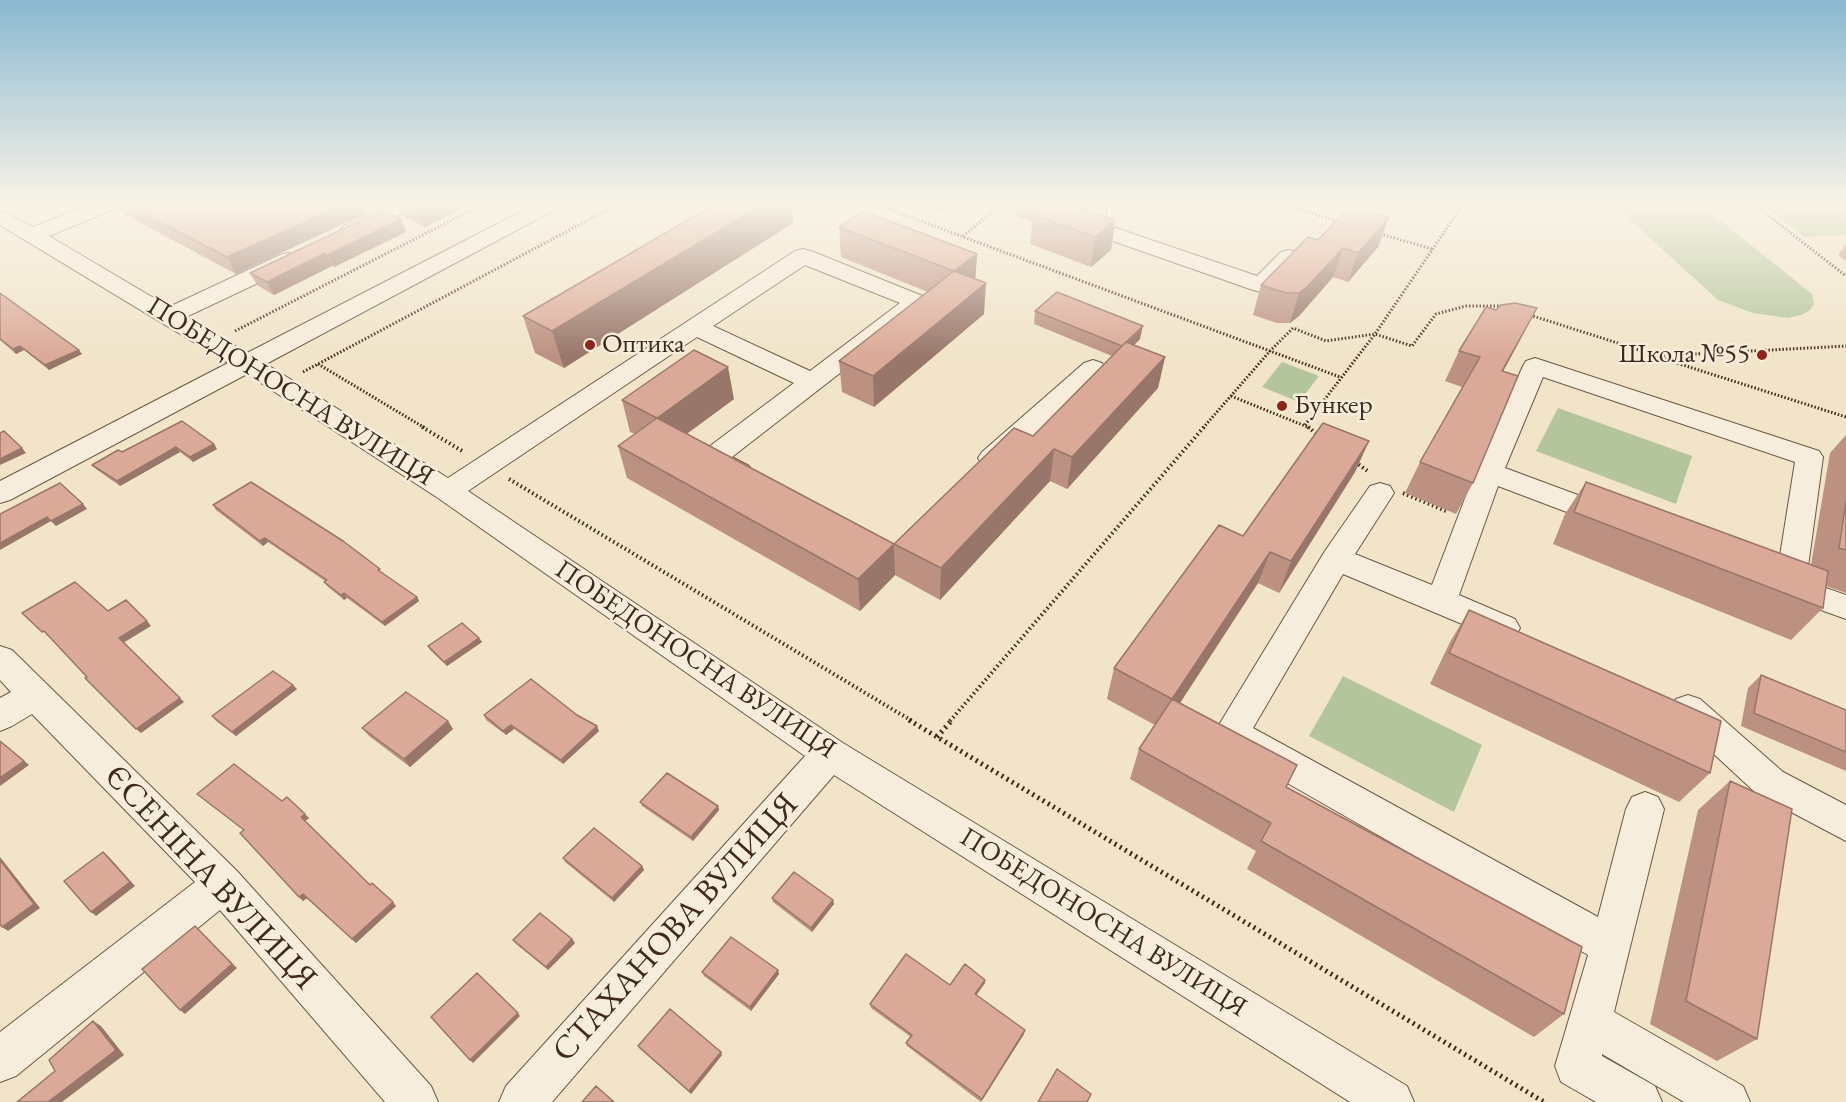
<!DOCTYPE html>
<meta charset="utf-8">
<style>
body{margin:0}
canvas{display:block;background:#f1e4c9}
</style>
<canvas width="1846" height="1102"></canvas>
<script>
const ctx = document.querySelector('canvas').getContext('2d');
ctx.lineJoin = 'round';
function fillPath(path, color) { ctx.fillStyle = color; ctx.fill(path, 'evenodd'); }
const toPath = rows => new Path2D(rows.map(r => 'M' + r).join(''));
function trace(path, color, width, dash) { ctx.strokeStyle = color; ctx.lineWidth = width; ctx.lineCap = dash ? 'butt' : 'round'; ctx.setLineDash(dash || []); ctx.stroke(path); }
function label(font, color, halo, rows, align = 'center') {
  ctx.font = font + ' "EB Garamond",serif'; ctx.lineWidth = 5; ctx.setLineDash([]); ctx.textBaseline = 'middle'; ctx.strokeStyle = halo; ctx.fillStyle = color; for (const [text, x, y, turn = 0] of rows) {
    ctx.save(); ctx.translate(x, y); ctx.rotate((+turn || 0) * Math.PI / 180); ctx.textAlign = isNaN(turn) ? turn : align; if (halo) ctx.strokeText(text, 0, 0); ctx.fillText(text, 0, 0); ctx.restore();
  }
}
const green = toPath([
 [1143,203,1232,203,1237,204,1231,211,1208,204,1190,211,1162,210],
 [1619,203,1696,203,1701,205,1812,294,1814,304,1810,310,1801,315,1788,318,1753,313,1718,300,1617,208],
 [1760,203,1846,203,1846,235,1804,237],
 [1282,362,1319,376,1299,402,1262,387],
 [1558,408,1692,456,1676,504,1536,451],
 [1343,676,1482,745,1454,812,1309,736]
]);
const pathFar2 = toPath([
 [872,203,1340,377],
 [1275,203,1341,222],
 [1752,203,1846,276],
 [1380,234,1432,249],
 [963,236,1003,203],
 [1530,315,1658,356,1846,346],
 [235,331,485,203],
 [1661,358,1846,417],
 [318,364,425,428],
 [303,372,620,203],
 [1231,396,1310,428],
 [1305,425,1375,334,1464,203],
 [1203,428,1270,351,1293,328,1326,341,1375,334,1412,346,1436,314,1466,306,1502,306]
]);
const pathFar1 = toPath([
 [422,427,464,452],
 [1308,427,1318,435],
 [1355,462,1369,472],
 [509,479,912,721],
 [1403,493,1446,511],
 [950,721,1204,427]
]);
const path = toPath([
 [909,720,1544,1102],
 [937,737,952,720]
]);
const minor = toPath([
 [94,203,122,203,119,207,49,236,169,307,280,255,288,253,296,255,299,260,296,265,186,317,247,353,538,203,563,203,560,207,266,364,448,478,795,251,803,249,811,251,925,297,929,302,925,307,732,457,749,466,753,473,749,480,739,482,729,480,702,464,698,458,702,452,794,383,697,337,468,491,843,743,1407,1086,1414,1102,1350,1102,834,775,552,1102,499,1102,506,1086,805,756,438,498,247,374,10,500,0,503,0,481,228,363,0,225,0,210,33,227,94,203],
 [805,265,900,303,810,371,713,326,805,265],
 [393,203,419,203,416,207,358,234,351,236,344,234,340,230,344,226,393,203],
 [1085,203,1105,203,1107,225,1257,276,1281,252,1289,250,1297,252,1300,257,1269,290,1261,292,1253,290,1090,233,1086,229,1085,203],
 [1535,358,1819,451,1823,457,1806,581,1846,595,1846,619,1779,595,1775,587,1795,462,1543,377,1505,468,1621,511,1626,518,1621,525,1611,528,1601,525,1498,486,1459,595,1515,619,1520,628,1515,637,1504,641,1493,637,1343,574,1253,728,1598,917,1626,809,1632,797,1645,792,1658,797,1664,809,1614,1012,1743,1086,1750,1102,1684,1102,1602,1054,1602,1056,1655,1086,1662,1102,1596,1102,1561,1082,1555,1066,1588,955,1219,744,1214,733,1325,551,1370,486,1380,483,1390,486,1394,493,1355,554,1432,585,1475,472,1523,366,1526,361,1535,358],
 [1093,360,1102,363,1105,368,1102,373,1002,464,992,467,982,464,978,458,982,452,1084,363,1093,360],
 [0,646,12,650,237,871,431,1086,438,1102,385,1102,220,910,16,1076,0,1082,0,1032,195,882,32,714,12,726,0,731,0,698,11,692,0,680,0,646],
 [1688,695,1700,699,1783,772,1846,805,1846,841,1757,794,1676,719,1671,709,1676,699,1688,695]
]);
const wall = toPath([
 [116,203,362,203,366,213,236,274,122,213],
 [396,203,473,203,425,227,402,216],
 [916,203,955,203,942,212],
 [1017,203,1076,203,1073,205,1115,220,1111,250,1091,267,1030,244,1032,222,1016,216],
 [401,219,406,232,334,267,332,266,274,295,257,285,250,273],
 [793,223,564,368,535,353,523,316],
 [839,227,977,254,975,279,984,314,874,407,842,392,839,361,928,292,841,257],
 [1318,240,1378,247,1348,282,1333,277,1299,316,1290,323,1277,323,1253,315,1261,285],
 [1846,244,1846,261,1838,255],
 [0,293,82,354,49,370,24,350,16,354,0,340],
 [1035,311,1140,339,1134,345,1165,357,1158,388,1067,489,1050,481,940,600,895,575,860,611,627,478,618,446,635,434,630,432,622,400,734,399,686,434,894,544,1033,436,1112,356,1034,324],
 [1521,338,1503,371,1473,483,1456,514,1405,493,1420,462,1462,387,1445,381,1459,351],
 [1846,435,1846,593,1826,586,1823,608,1791,640,1553,544,1565,514,1586,482,1811,565,1830,453],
 [1369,441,1355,472,1279,593,1258,583,1180,703,1286,787,1564,1014,1534,1037,1247,869,1256,851,1130,779,1139,749,1155,725,1107,699,1114,668,1243,536],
 [214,444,217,449,193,462,180,452,120,486,96,469,92,465,122,452],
 [213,505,382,574,417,597,419,601,385,626,347,598,344,600,327,586,324,582,325,581,268,542,263,546,216,510],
 [1469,610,1710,773,1679,802,1430,684,1450,642],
 [479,638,482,642,447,666,430,650,428,646],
 [1761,675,1846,710,1846,771,1741,726,1748,688],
 [297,689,236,736,216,721,212,716],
 [484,715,577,715,599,731,563,764,514,729,506,735,486,720],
 [448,721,453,729,410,767,369,736,362,728],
 [1730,781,1757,1039,1717,1061,1650,1024,1698,810],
 [197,794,282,801,309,818,305,821,370,885,396,906,356,943,307,898,303,901,244,830],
 [640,802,718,806,719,810,693,841,642,806],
 [563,858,642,866,644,870,614,902,565,862],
 [772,898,833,900,834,904,812,932,773,902],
 [572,939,575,943,548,970,516,944,513,940],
 [702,972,779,974,751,1011,704,976],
 [985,983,976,995,1024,1034,981,1102,907,1046,906,1043,911,1037,871,1008,870,1004,950,985],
 [638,1046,721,1052,722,1055,691,1094,640,1049]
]);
const shadedWall = toPath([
 [347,203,362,203,366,213,236,274,227,257],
 [434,203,473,203,425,227,418,210],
 [765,203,791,203,793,223,564,368,552,331],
 [943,203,955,203,942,212],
 [1389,218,1378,247,1348,282,1358,253],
 [401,219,406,232,334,267,327,255],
 [1115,220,1111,250,1091,267,1095,237],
 [1343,248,1333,277,1299,316,1290,323,1299,293],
 [325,253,332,266,274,295,267,282],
 [977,254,975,284,954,271],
 [986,283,984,314,874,407,873,376],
 [1537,308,1521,338,1487,401,1502,371],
 [1143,326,1140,339,1120,359,1122,346],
 [20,346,24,350,16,354,13,349],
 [79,350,82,354,49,370,45,365],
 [1165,357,1158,388,1067,489,1072,457],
 [728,367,734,399,665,450,657,418],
 [1369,441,1355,472,1279,593,1291,561],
 [214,444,217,449,193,462,190,457],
 [176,447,180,452,120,486,117,481],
 [22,448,26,453,0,465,0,459],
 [1054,449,1050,481,940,600,941,568],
 [83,504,87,509,56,526,51,521],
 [47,517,51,521,0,550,0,543],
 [265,538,268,542,263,546,260,541],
 [894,544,895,575,860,611,858,579],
 [1270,552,1258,583,1163,729,1172,699],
 [344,593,347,598,344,600,341,595],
 [417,597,419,601,385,626,382,622],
 [147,621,151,626,123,643,119,638],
 [479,638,482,642,447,666,444,662],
 [293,685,297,689,236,736,232,732],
 [180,698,184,702,141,733,136,729],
 [448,721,453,729,410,767,404,759],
 [511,725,514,729,506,735,503,731],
 [597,726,599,731,563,764,561,760],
 [3,743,29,765,0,786,0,778],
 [718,806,719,810,693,841,691,837],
 [305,814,309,818,305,821,301,817],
 [103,852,108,856,135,886,96,916,91,912],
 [0,857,40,908,8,931,2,927],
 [642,866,644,870,614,902,612,898],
 [303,894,307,898,303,901,299,897],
 [833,900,834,904,812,932,811,928],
 [393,902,396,906,356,943,352,939],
 [195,926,237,968,185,1014,180,1010],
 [572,939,575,943,548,970,546,967],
 [778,970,779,974,751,1011,750,1007],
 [985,980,985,983,975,997,975,994],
 [518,1013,520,1016,473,1063,470,1060],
 [93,1021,101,1026,124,1055,62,1102,48,1102],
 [1025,1030,1024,1034,981,1102,982,1099],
 [721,1052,722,1055,691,1094,689,1091]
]);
const building = toPath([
 [123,203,347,203,227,257,123,203],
 [402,203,434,203,418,210,402,203],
 [717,203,765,203,552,331,523,316,717,203],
 [1048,203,1065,203,1115,220,1095,237,1032,214,1048,203],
 [1350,206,1389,218,1358,253,1343,248,1308,286,1299,293,1286,293,1261,285,1308,237,1318,240,1350,206],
 [383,210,401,219,327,255,325,253,267,282,250,273,383,210],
 [863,211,977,254,954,271,839,227,863,211],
 [954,271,986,283,873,376,839,361,954,271],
 [1057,292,1143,326,1122,346,1035,311,1057,292],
 [0,293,79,350,45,365,20,346,13,349,0,339,0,293],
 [1515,303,1537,308,1502,371,1518,376,1473,483,1420,462,1480,357,1459,351,1486,307,1496,310,1501,305,1515,303],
 [1126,342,1165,357,1072,457,1054,449,941,568,894,544,1014,428,1033,436,1126,342],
 [694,350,728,367,657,418,622,400,694,350],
 [657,418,894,544,858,579,618,446,657,418],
 [182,421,214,444,190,457,176,447,117,481,92,465,118,450,122,452,182,421],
 [1323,423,1369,441,1291,561,1270,552,1172,699,1114,668,1219,525,1243,536,1323,423],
 [4,431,22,448,0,459,0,433,4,431],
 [251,482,343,541,380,569,378,570,417,597,382,622,344,593,341,595,324,582,327,580,265,538,260,541,213,505,251,482],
 [1586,482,1828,571,1823,608,1574,512,1586,482],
 [60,483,83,504,51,521,47,517,0,543,0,514,60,483],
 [1846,501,1846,550,1839,548,1846,501],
 [75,582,108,611,126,600,147,621,119,638,180,698,136,729,85,678,87,677,44,631,42,632,22,613,75,582],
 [1469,610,1721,721,1710,773,1449,653,1469,610],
 [462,623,479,638,444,662,428,646,462,623],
 [273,671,293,685,232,732,212,716,273,671],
 [1761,675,1846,710,1846,752,1754,713,1761,675],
 [531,679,577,715,597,726,561,760,511,725,503,731,484,715,531,679],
 [406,692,448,721,404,759,362,728,406,692],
 [1172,699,1297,765,1286,787,1582,947,1564,1014,1261,841,1271,823,1139,749,1172,699],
 [0,741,24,761,0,778,0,741],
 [234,764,282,801,287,797,305,814,301,817,370,885,372,883,393,902,352,939,303,894,299,897,240,833,244,830,197,794,234,764],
 [667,773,718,806,691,837,640,802,667,773],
 [1730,781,1792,809,1757,1039,1686,1001,1730,781],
 [594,828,642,866,612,898,563,858,594,828],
 [103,852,130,882,91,912,64,881,103,852],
 [0,860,34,904,2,927,0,924,0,860],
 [794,872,833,900,811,928,772,898,794,872],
 [540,913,572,939,546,967,513,940,540,913],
 [195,926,232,964,180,1010,142,969,195,926],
 [731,937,778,970,750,1007,702,972,731,937],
 [906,954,950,985,965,964,985,980,975,994,1025,1030,982,1099,906,1043,912,1035,870,1004,906,954],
 [477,973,518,1013,470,1060,431,1017,477,973],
 [670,1009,721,1052,689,1091,638,1046,670,1009],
 [93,1021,116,1050,48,1102,17,1102,55,1071,49,1060,93,1021],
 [1057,1069,1091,1094,1087,1102,1038,1102,1057,1069],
 [596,1086,614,1102,582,1102,596,1086]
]);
const markers = [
 [590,345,6,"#8f2418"],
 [1762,355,6,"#8f2418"],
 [1282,406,6,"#8f2418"]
];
const poiNames = [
 ["Оптика",602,345],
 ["Школа №55",1750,355,"right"],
 ["Бункер",1294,406]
];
const streetNames = [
 ["ПОБЕДОНОСНА ВУЛИЦЯ",290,392,32],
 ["ПОБЕДОНОСНА ВУЛИЦЯ",695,660,34],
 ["ПОБЕДОНОСНА ВУЛИЦЯ",1103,923,32]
];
const nearStreetnames = [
 ["ЄСЕНІНА ВУЛИЦЯ",210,878,47],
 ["СТАХАНОВА ВУЛИЦЯ",676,928,-48]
];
fillPath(green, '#b4c59b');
trace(minor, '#6c5846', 2);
trace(pathFar2, '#3f291a', 3, [1.5, 2]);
trace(pathFar1, '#3f291a', 4, [1.5, 3]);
trace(path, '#3f291a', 5, [2, 4]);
fillPath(minor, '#f6eddc');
fillPath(wall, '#bc9182');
fillPath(shadedWall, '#99766a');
fillPath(building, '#dba997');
trace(building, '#99766a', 1.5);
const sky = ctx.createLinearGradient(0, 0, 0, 357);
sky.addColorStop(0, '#89b8d1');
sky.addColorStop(0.57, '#f9f3e7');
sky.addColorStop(1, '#f9f3e700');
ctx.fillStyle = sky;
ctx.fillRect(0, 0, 1846, 357);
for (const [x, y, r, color] of markers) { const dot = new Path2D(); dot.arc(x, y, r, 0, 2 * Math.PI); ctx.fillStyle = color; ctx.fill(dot); trace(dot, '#f6eddc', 2); }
label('27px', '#3f291a', '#f6eddc', poiNames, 'left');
label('27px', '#3f291a', '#f6eddc', streetNames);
label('33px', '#3f291a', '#f6eddc', nearStreetnames);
</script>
